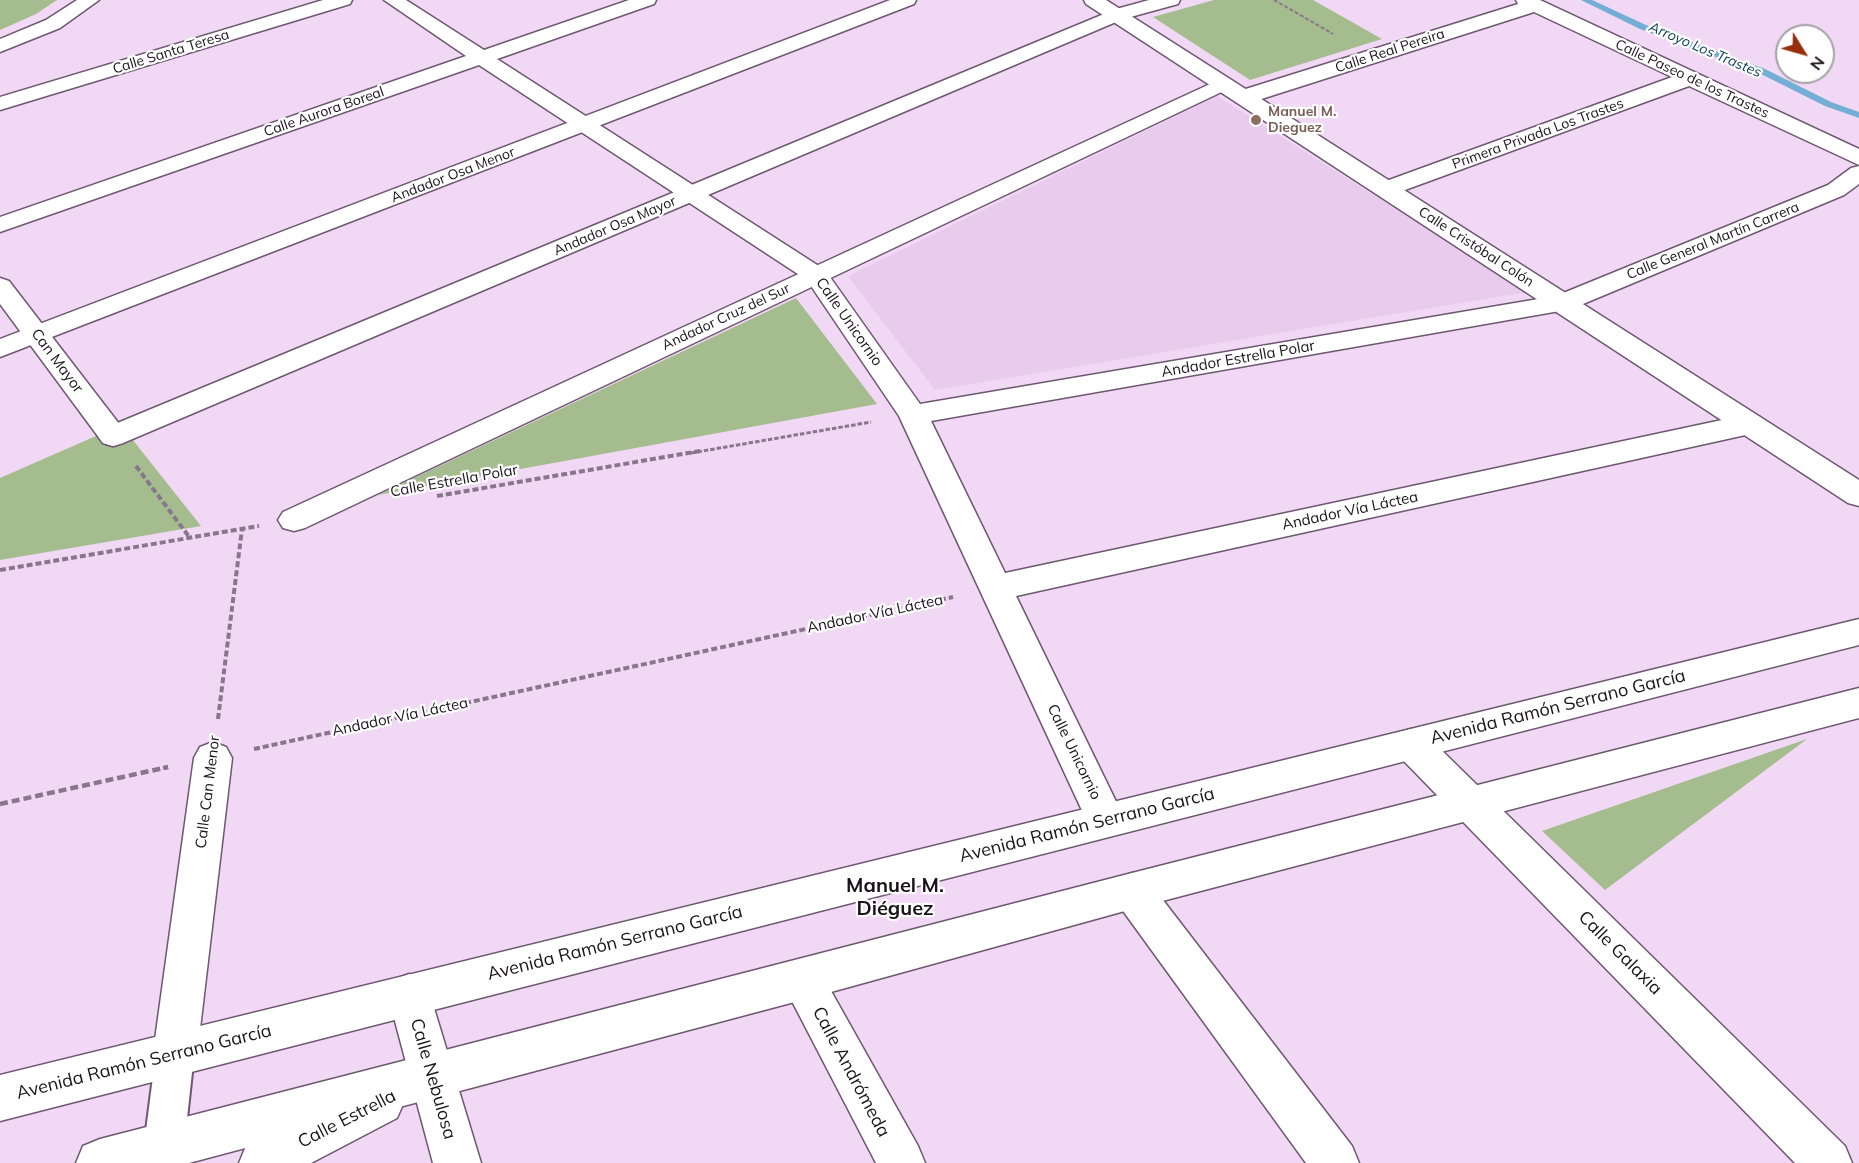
<!DOCTYPE html>
<meta charset="utf-8">
<style>
body{margin:0}
#map{position:relative;width:1859px;height:1163px;overflow:hidden;background:#f1d8f4;font-family:Mulish,sans-serif}
canvas{display:block}
.north{position:absolute;left:1775px;top:24px;width:60px;height:60px;box-sizing:border-box;background:#fff;border:2px solid #a4a1a4;border-radius:50%;rotate:127deg;font-size:16px;font-weight:700;line-height:24px;text-align:center;color:#1b131c}
.north::after{content:'';display:block;margin:auto;width:21px;height:27px;background:#972f0f;clip-path:polygon(50% 0,100% 100%,50% 72%,0 100%)}
</style>
<div id="map">
<canvas width="1859" height="1163"></canvas>
<div class="north">N</div>
</div>
<script>
const ctx = document.querySelector('canvas').getContext('2d');
ctx.lineJoin = 'round';
function fillPath(path, color) { ctx.fillStyle = color; ctx.fill(path, 'evenodd'); }
const toPath = rows => new Path2D(rows.map(r => 'M' + r).join(''));
function trace(path, color, width, dash) { ctx.strokeStyle = color; ctx.lineWidth = width; ctx.lineCap = dash ? 'butt' : 'round'; ctx.setLineDash(dash || []); ctx.stroke(path); }
function label(font, color, halo, rows, align = 'center') {
  ctx.font = font + ' Mulish,sans-serif'; ctx.lineWidth = 4.5; ctx.setLineDash([]); ctx.textBaseline = 'middle'; ctx.strokeStyle = halo; ctx.fillStyle = color; for (const [text, x, y, turn = 0] of rows) {
    ctx.save(); ctx.translate(x, y); ctx.rotate((+turn || 0) * Math.PI / 180); ctx.textAlign = isNaN(turn) ? turn : align; if (halo) ctx.strokeText(text, 0, 0); ctx.fillText(text, 0, 0); ctx.restore();
  }
}
const built = toPath([
 [1217,96,1527,292,935,390,848,276]
]);
const green = toPath([
 [0,0,57,0,36,14,0,30],
 [1214,0,1313,0,1382,39,1250,80,1153,17],
 [796,298,877,404,378,495],
 [121,425,201,526,0,560,0,478],
 [1807,739,1605,890,1542,831]
]);
const stream = toPath([
 [1581,0,1592,0,1646,25,1765,69,1831,102,1859,112,1859,118,1825,106,1759,73,1640,29,1581,0]
]);
const pathFar3 = toPath([
 [1274,0,1333,34]
]);
const pathFar2 = toPath([
 [691,453,871,422]
]);
const pathFar1 = toPath([
 [136,466,190,538],
 [437,496,700,451],
 [0,570,259,526],
 [218,719,242,529],
 [254,749,953,597],
 [163,768,168,767]
]);
const path = toPath([
 [0,804,168,767]
]);
const service = toPath([
 [175,1035,189,1040,194,1054,184,1146,178,1160,172,1163,156,1163,150,1160,144,1146,156,1054,161,1040,175,1035]
]);
const pedestrian = toPath([
 [890,0,916,0,914,4,0,357,0,339,890,0],
 [1116,9,1123,11,1126,15,1123,19,123,443,113,446,103,443,98,436,103,429,1116,9],
 [1223,78,1230,80,1234,84,1230,88,305,528,294,531,283,528,278,520,283,512,1223,78],
 [1132,873,1146,878,1352,1146,1359,1163,1306,1163,1118,904,1112,891,1118,878,1132,873],
 [802,960,817,966,918,1146,925,1163,876,1163,781,980,787,966,802,960],
 [381,1079,397,1086,404,1102,397,1118,311,1163,239,1163,246,1146,381,1079]
]);
const minor = toPath([
 [77,0,99,0,60,28,0,52,0,39,46,20,77,0],
 [323,0,352,0,350,4,0,110,0,97,323,0],
 [384,0,406,0,484,50,629,0,656,0,654,4,497,59,825,270,920,404,1556,296,1828,185,1851,168,1859,166,1859,184,1844,195,1571,309,931,421,1005,573,1750,414,1760,417,1765,424,1760,431,1750,434,1016,596,1125,820,1120,832,1106,837,1092,832,899,416,807,280,479,65,0,232,0,217,466,56,384,0],
 [1149,0,1180,0,1178,4,1116,21,1109,19,1106,15,1109,11,1149,0],
 [1516,0,1540,0,1859,149,1859,165,1689,86,1394,194,1386,196,1378,194,1374,189,1378,184,1672,77,1534,12,1252,102,1244,103,1236,102,1233,97,1236,92,1518,4,1516,0],
 [0,278,9,281,123,429,128,436,123,443,113,446,103,443,0,304,0,278],
 [1411,729,1424,733,1845,1146,1852,1163,1795,1163,1398,755,1393,744,1398,733,1411,729],
 [213,742,226,747,232,758,197,1054,191,1070,175,1076,159,1070,153,1054,194,758,200,747,213,742],
 [409,974,424,980,430,995,481,1163,433,1163,388,995,394,980,409,974]
]);
const tertiary = toPath([
 [1084,0,1106,0,1859,480,1859,506,1848,503,1086,4,1084,0],
 [1859,619,1859,645,0,1121,0,1075,1859,619],
 [1859,688,1859,718,1132,909,802,1000,189,1163,76,1163,83,1146,100,1139,1132,873,1859,688]
]);
const markers = [
 [1256,120,6,"#8d6e63"]
];
const farWaternames = [
 ["Arroyo Los Trastes",1705,50,23]
];
const farStreetnames = [
 ["Calle Real Pereira",1390,51,-18],
 ["Calle Santa Teresa",171,52,-17],
 ["Calle Paseo de los Trastes",1692,79,25],
 ["Calle Aurora Boreal",324,112,-19],
 ["Primera Privada Los Trastes",1538,134,-20],
 ["Andador Osa Menor",453,175,-21],
 ["Andador Osa Mayor",615,226,-23],
 ["Calle General Martín Carrera",1713,241,-22],
 ["Calle Cristóbal Colón",1476,247,33],
 ["Andador Cruz del Sur",726,317,-25]
];
const farEducationnames = [
 ["Manuel M.",1268,112],
 ["Dieguez",1268,128]
];
const streetNames = [
 ["Calle Unicornio",849,322,55],
 ["Andador Estrella Polar",1238,359,-10],
 ["Can Mayor",57,361,53],
 ["Calle Estrella Polar",454,481,-10],
 ["Andador Vía Láctea",1350,511,-12],
 ["Andador Vía Láctea",875,614,-12],
 ["Andador Vía Láctea",400,717,-12],
 ["Calle Unicornio",1074,752,64],
 ["Calle Can Menor",208,792,-83]
];
const nearStreetnames = [
 ["Avenida Ramón Serrano García",1558,707,-14],
 ["Avenida Ramón Serrano García",1087,825,-14],
 ["Avenida Ramón Serrano García",615,943,-14],
 ["Calle Galaxia",1620,953,45],
 ["Avenida Ramón Serrano García",144,1062,-14],
 ["Calle Andrómeda",851,1072,62],
 ["Calle Nebulosa",433,1079,74],
 ["Calle Estrella",347,1119,-27]
];
const nearNeighbourhoodnames = [
 ["Manuel M.",895,886],
 ["Diéguez",895,909]
];
fillPath(built, '#e9cbed');
fillPath(green, '#a5bd8e');
fillPath(stream, '#73afd4');
trace(service, '#6d5870', 4);
trace(pedestrian, '#6d5870', 3);
trace(minor, '#6d5870', 3);
trace(tertiary, '#6d5870', 3);
trace(pathFar3, '#88778a', 2, [4, 2]);
trace(pathFar2, '#88778a', 3, [4.5, 2]);
trace(pathFar1, '#88778a', 4, [6, 3]);
trace(path, '#88778a', 4.5, [8, 4]);
fillPath(service, '#fff');
fillPath(pedestrian, '#fff');
fillPath(minor, '#fff');
fillPath(tertiary, '#fff');
for (const [x, y, r, color] of markers) { const dot = new Path2D(); dot.arc(x, y, r, 0, 2 * Math.PI); ctx.fillStyle = color; ctx.fill(dot); trace(dot, '#fff', 2); }
label('italic 14px', '#083b54', '#fff', farWaternames);
label('14px', '#1b131c', '#fff', farStreetnames);
label('bold 14px', '#785e54', '#fff', farEducationnames, 'left');
label('15px', '#1b131c', '#fff', streetNames);
label('18px', '#1b131c', '#fff', nearStreetnames);
label('bold 20px', '#1b131c', '#fff', nearNeighbourhoodnames);
</script>
